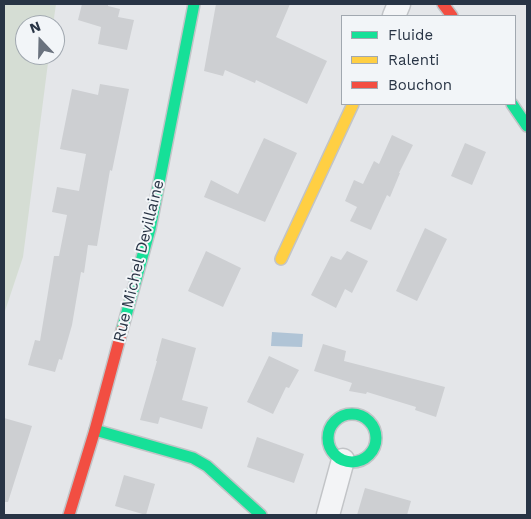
<!DOCTYPE html>
<style>
body{margin:0}
#map{position:relative;width:531px;height:519px;overflow:hidden;background:#e4e6e9;font-family:"Work Sans",sans-serif}
canvas{display:block}
.frame{position:absolute;inset:0;border:5px solid #283445;pointer-events:none}
.legend{position:absolute;left:341px;top:15px;width:175px;height:90px;box-sizing:border-box;background:#f2f5f8;border:1px solid #a1a8b0;margin:0;padding:6px 9px;list-style:none;font-size:15px;color:#283445}
.legend li{display:flex;align-items:center;gap:10px;height:25px}
.legend b{width:25px;border:1px solid #a1a8b0}
.north{position:absolute;left:15px;top:15px;width:50px;height:50px;box-sizing:border-box;background:#f2f5f8;border:1px solid #a1a8b0;border-radius:50%;rotate:339deg;font-size:14px;font-weight:700;line-height:20px;text-align:center;color:#283445}
.north::after{content:'';display:block;margin:auto;width:18px;height:22px;background:#6a727e;clip-path:polygon(50% 0,100% 100%,50% 72%,0 100%)}
</style>
<div id="map">
<canvas width="531" height="519"></canvas>
<div class="frame"></div>
<ul class="legend">
<li><b style="height:6px;background:#16e098"></b>Fluide</li>
<li><b style="height:6px;background:#ffcf43"></b>Ralenti</li>
<li><b style="height:6px;background:#f24e42"></b>Bouchon</li>
</ul>
<div class="north">N</div>
</div>
<script>
const ctx = document.querySelector('canvas').getContext('2d');
ctx.lineJoin = 'round';
function fillPath(path, color) { ctx.fillStyle = color; ctx.fill(path, 'evenodd'); }
const toPath = rows => new Path2D(rows.map(r => 'M' + r).join(''));
function trace(path, color, width, dash) { ctx.strokeStyle = color; ctx.lineWidth = width; ctx.lineCap = dash ? 'butt' : 'round'; ctx.setLineDash(dash || []); ctx.stroke(path); }
function label(font, color, halo, rows, align = 'center') {
  ctx.font = font + ' "Work Sans",sans-serif'; ctx.lineWidth = 4; ctx.setLineDash([]); ctx.textBaseline = 'middle'; ctx.strokeStyle = halo; ctx.fillStyle = color; for (const [text, x, y, turn = 0] of rows) {
    ctx.save(); ctx.translate(x, y); ctx.rotate((+turn || 0) * Math.PI / 180); ctx.textAlign = isNaN(turn) ? turn : align; if (halo) ctx.strokeText(text, 0, 0); ctx.fillText(text, 0, 0); ctx.restore();
  }
}
const green = toPath([
 [4,4,56,4,53,25,25,25,25,55,49,55,23,257,4,314]
]);
const water = toPath([
 [272,332,303,334,302,347,271,346]
]);
const building = toPath([
 [82,4,108,4,108,6,120,9,118,17,134,20,127,50,98,44,101,27,78,20],
 [216,4,290,4,276,37,327,61,307,104,256,80,255,83,225,70,223,76,204,71],
 [100,84,129,89,112,171,110,170,97,246,88,245,84,273,81,272,72,325,62,360,59,359,55,372,28,365,35,340,40,341,54,256,59,256,67,215,52,212,57,187,79,191,86,154,60,149,72,89,98,95],
 [392,135,413,145,399,173,400,173,390,197,387,195,371,230,350,221,357,207,345,201,354,180,363,184,374,161,379,164],
 [264,138,297,153,265,222,204,197,211,180,238,194],
 [465,143,486,152,472,185,451,176],
 [425,228,447,239,417,301,396,291],
 [206,251,241,268,223,307,188,291],
 [347,251,368,261,352,293,345,289,336,308,311,295,331,256,341,260],
 [162,338,196,348,182,400,208,407,202,429,160,417,158,424,140,420,157,361,156,361],
 [323,344,346,351,344,361,445,387,436,417,415,410,416,407,367,392,366,394,349,391,352,383,314,371],
 [269,356,299,370,289,388,286,387,273,414,247,402],
 [4,418,32,426,8,502,4,502],
 [257,437,304,454,294,483,247,467],
 [124,475,155,484,146,515,115,506],
 [365,488,411,501,407,515,357,515]
]);
const street = toPath([
 [394,16,399,4],
 [328,515,343,460]
]);
const fast = toPath([
 [512,104,527,126],
 [122,330,150,229,194,4],
 '328 438a24 24 0 1 1 48 0a24 24 0 1 1-48 0Z',
 [95,430,193,458,207,466,261,515]
]);
const slow = toPath([
 [281,259,353,104]
]);
const jam = toPath([
 [443,4,452,16],
 [69,515,95,430,122,330]
]);
const streetNames = [
 ["Rue Michel Devillaine",139,261,-76]
];
fillPath(green, '#d5ddd4');
fillPath(water, '#b0c4d6');
fillPath(building, '#cdcfd2');
trace(street, '#c2c4c7', 25);
trace(fast, '#c2c4c7', 14);
trace(slow, '#c2c4c7', 14);
trace(jam, '#c2c4c7', 14);
trace(street, '#f3f4f6', 22);
trace(fast, '#16e098', 11);
trace(slow, '#ffcf43', 11);
trace(jam, '#f24e42', 11);
label('16px', '#283445', '#f2f5f8', streetNames);
</script>
